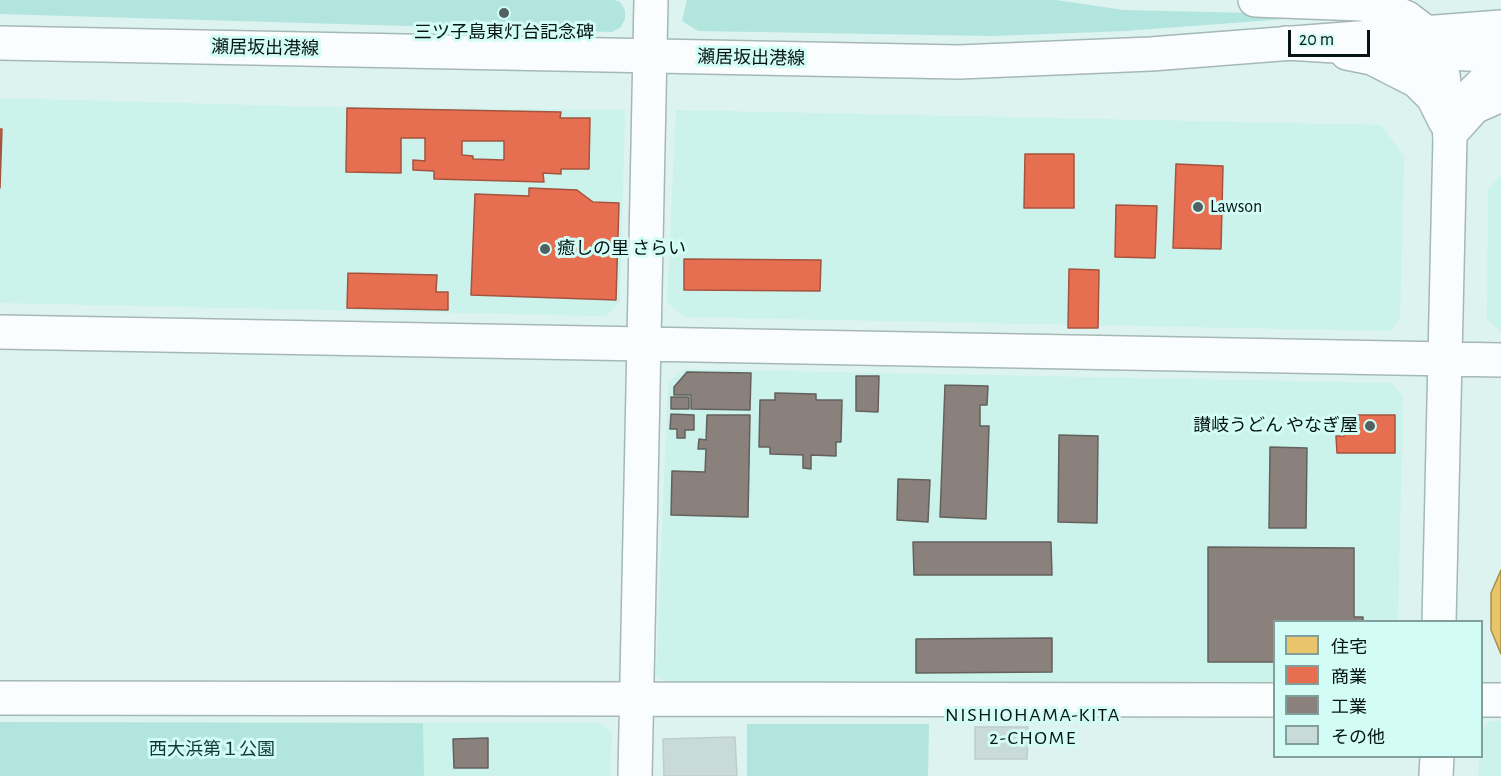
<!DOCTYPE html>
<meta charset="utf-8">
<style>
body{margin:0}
#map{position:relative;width:1501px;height:776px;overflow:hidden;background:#dcf3f0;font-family:"Alegreya Sans","Noto Sans JP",sans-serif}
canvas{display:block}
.legend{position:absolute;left:1273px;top:620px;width:210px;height:138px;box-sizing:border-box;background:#d3fcf6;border:2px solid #81a09b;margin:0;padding:8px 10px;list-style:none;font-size:18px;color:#061513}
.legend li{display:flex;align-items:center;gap:12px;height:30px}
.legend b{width:30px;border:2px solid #81a09b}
.scale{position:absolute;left:1288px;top:30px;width:82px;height:27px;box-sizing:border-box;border:3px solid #061513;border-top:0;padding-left:8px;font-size:18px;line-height:21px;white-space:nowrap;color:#061513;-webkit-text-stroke:4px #d3fcf6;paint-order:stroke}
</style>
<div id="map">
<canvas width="1501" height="776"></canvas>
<ul class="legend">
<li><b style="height:16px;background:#e9c46a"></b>住宅</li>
<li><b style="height:16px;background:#e76f51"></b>商業</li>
<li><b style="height:16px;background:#8a817c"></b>工業</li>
<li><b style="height:16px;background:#c9dbd9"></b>その他</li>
</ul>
<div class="scale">20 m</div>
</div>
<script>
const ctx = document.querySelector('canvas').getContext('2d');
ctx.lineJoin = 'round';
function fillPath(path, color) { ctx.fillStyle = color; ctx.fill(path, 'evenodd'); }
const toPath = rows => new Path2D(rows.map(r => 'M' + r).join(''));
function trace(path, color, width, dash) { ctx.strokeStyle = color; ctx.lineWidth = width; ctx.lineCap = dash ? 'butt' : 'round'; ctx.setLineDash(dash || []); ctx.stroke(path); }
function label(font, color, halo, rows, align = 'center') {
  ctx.font = font + ' "Alegreya Sans","Noto Sans JP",sans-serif'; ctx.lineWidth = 6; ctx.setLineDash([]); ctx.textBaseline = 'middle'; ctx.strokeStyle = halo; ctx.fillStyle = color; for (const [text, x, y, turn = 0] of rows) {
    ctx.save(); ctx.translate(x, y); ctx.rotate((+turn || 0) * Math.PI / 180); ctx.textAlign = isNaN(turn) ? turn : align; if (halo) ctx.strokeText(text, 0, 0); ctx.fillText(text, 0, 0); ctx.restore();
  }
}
const built = toPath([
 [0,98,325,107,625,110,620,302,605,316,0,303],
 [676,110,1381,125,1404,156,1400,319,1390,331,683,317,667,302],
 [1501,174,1501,332,1487,319,1488,190],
 [684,369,1391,383,1403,396,1398,621,1274,622,1274,685,673,690,656,674,668,382],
 [1490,721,1501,721,1501,776,1478,776,1482,731],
 [423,723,600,723,612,733,610,776,424,776]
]);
const green = toPath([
 [0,0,614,0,620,2,625,10,625,19,621,27,612,32,0,14],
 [687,0,1056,0,1123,10,1339,15,1125,31,992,36,698,31,682,21],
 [0,722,423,723,424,776,0,776],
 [747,724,929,724,928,776,747,776]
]);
const homes = toPath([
 [1501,570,1501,654,1491,630,1491,593,1501,570]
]);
const shops = toPath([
 [347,108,561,112,560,118,590,118,589,169,561,169,561,174,543,173,544,182,434,179,434,171,413,170,413,160,425,161,425,138,401,138,401,173,346,172,347,108],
 [462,141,504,141,504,160,473,159,473,156,462,155,462,141],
 [0,129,2,129,0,188,0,129],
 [1025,154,1074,154,1074,208,1024,208,1025,154],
 [1176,164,1223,166,1221,249,1173,248,1176,164],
 [529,188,577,190,593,202,619,203,616,300,471,295,475,194,529,196,529,188],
 [1116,205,1157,206,1155,258,1115,257,1116,205],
 [684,259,821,260,820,291,684,290,684,259],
 [1069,269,1099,270,1098,328,1068,328,1069,269],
 [348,273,437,275,436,292,448,292,448,310,347,308,348,273],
 [1344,415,1395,415,1395,453,1337,453,1336,436,1344,436,1344,415]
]);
const industry = toPath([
 [687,372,751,373,750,410,691,409,691,395,674,395,674,387,687,372],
 [856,376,879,376,878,412,856,411,856,376],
 [945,385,988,386,987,405,980,405,980,426,989,426,986,519,940,517,945,385],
 [775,393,816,394,816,400,842,400,841,442,836,442,836,456,811,455,811,469,803,468,803,455,770,454,770,447,759,447,760,400,775,400,775,393],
 [671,397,689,397,689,409,671,409,671,397],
 [671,414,694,415,694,430,685,430,685,438,677,438,677,429,670,429,671,414],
 [707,415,750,415,748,517,671,515,672,471,705,472,706,449,698,449,699,439,706,440,707,415],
 [1059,435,1098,436,1097,523,1058,522,1059,435],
 [1270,447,1307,448,1306,528,1269,528,1270,447],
 [898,479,930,480,928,522,897,520,898,479],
 [913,542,1051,542,1052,575,914,575,913,542],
 [1208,547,1354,548,1354,617,1363,617,1363,622,1274,622,1274,662,1208,662,1208,547],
 [1052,638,1052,672,916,673,916,639,1052,638],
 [488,738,488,768,454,768,453,739,488,738]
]);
const building = toPath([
 [975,727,1028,727,1027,759,975,759,975,727],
 [735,737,737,776,664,776,663,739,735,737]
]);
const minor = toPath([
 [0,332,1501,360],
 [1439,622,1450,137],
 [0,698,1274,700],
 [1482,700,1501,700],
 [635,776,651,0],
 [1436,776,1437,756]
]);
const major = toPath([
 [1255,0,1362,4,1386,9,1407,18,1424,31,1436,52,1443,75,1450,137],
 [0,43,959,62,1151,54,1501,27],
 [1347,53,1372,58,1417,81,1433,97,1445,121],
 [1457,126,1474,107,1501,95]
]);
const highway = toPath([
 [1286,43,1501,56],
 [1450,137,1458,117,1473,93,1486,80,1501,72]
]);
const markers = [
 [504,13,6,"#516360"],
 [1198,207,6,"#516360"],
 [545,249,6,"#516360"],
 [1370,426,6,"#516360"]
];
const poiNames = [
 ["三ツ子島東灯台記念碑",504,33,"center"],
 ["Lawson",1210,207],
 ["癒しの里 さらい",557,249],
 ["讃岐うどん やなぎ屋",1358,426,"right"]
];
const streetNames = [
 ["瀬居坂出港線",265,48,1],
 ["瀬居坂出港線",751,58,1]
];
const parkNames = [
 ["西大浜第１公園",212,750]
];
const neighbourhoodNames = [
 ["NISHIOHAMA-KITA",1033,715],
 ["2-CHOME",1033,738]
];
fillPath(built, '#ccf2ec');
fillPath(green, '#b2e5de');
fillPath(homes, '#e9c46a');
trace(homes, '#a59050', 1.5);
fillPath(shops, '#e76f51');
trace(shops, '#a4543e', 1.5);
fillPath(industry, '#8a817c');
trace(industry, '#62615c', 1.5);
fillPath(building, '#c9dbd9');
trace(building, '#bdcecc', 1.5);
trace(minor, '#a6b8b5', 36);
trace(major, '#a6b8b5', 36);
trace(highway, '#a6b8b5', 36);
trace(minor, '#fafdfd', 33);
trace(major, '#fafdfd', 33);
trace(highway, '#fafdfd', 33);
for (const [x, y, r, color] of markers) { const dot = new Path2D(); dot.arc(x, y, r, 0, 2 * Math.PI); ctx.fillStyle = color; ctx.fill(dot); trace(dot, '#d3fcf6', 2); }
label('18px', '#061513', '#d3fcf6', poiNames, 'left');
label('18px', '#061513', '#d3fcf6', streetNames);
label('18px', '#103a36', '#d3fcf6', parkNames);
ctx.letterSpacing = '1.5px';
label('20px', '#061513', '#d3fcf6', neighbourhoodNames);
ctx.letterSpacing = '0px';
</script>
